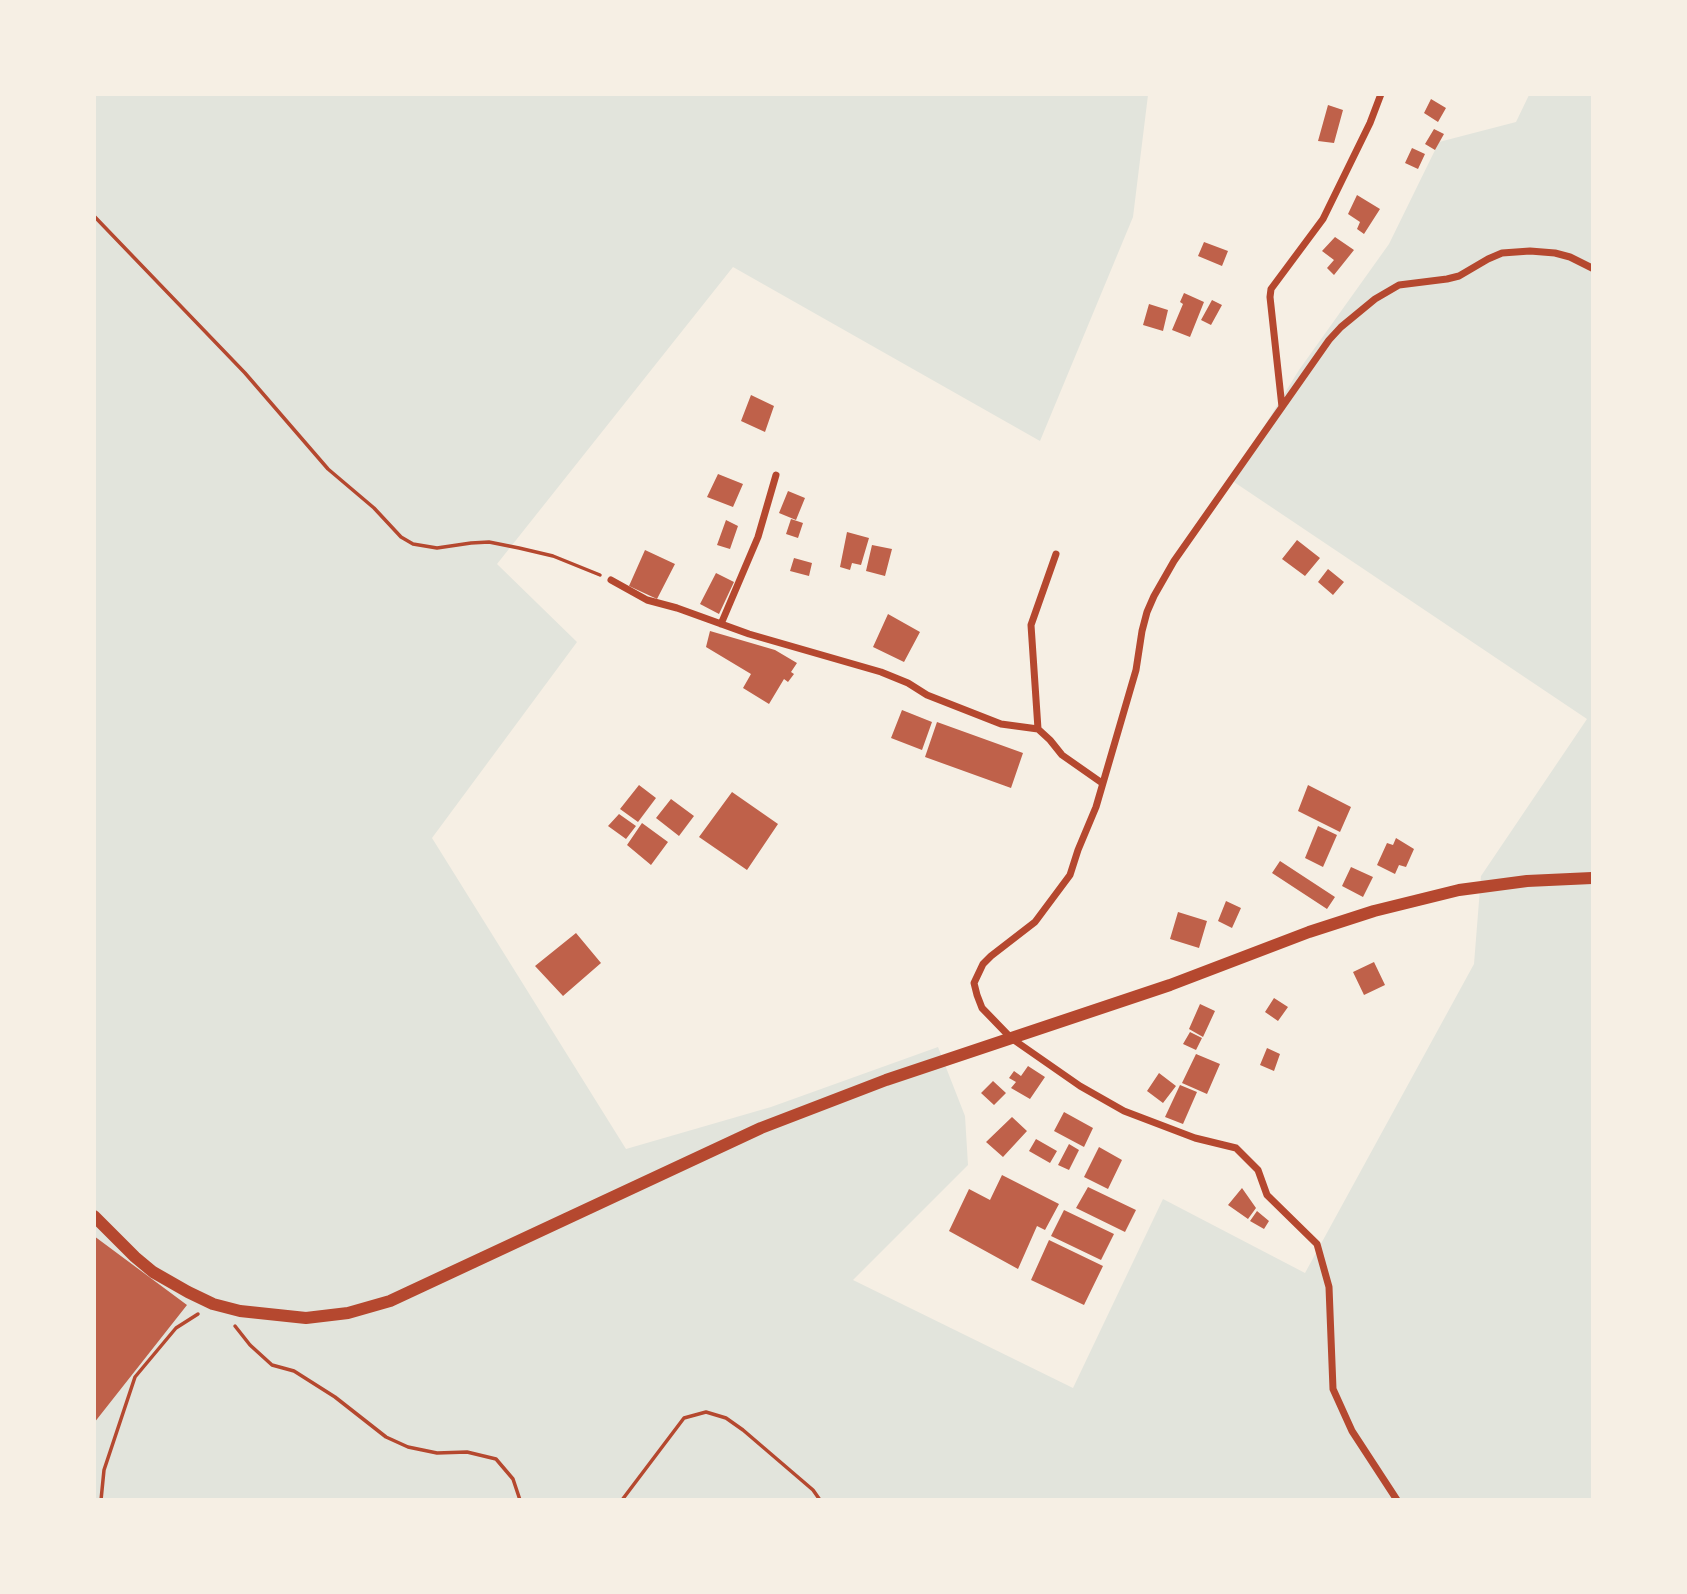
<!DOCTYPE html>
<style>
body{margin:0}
#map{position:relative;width:1687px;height:1594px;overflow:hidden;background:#f6efe4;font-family:Signika,sans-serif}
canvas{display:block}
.frame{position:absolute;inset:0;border:96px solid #f6efe4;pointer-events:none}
</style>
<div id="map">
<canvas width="1687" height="1594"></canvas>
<div class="frame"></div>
</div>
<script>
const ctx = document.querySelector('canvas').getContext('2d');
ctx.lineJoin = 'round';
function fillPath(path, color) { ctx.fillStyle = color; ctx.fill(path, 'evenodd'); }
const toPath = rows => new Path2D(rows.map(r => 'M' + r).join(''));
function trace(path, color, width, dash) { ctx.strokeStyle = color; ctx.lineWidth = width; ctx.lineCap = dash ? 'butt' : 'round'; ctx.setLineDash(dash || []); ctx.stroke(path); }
const green = toPath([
 [94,95,1148,95,1133,217,1040,441,733,267,497,564,577,642,432,838,626,1149,771,1107,938,1047,965,1116,968,1165,853,1280,1073,1388,1163,1199,1305,1273,1474,964,1481,876,1587,719,1231,480,1299,370,1389,244,1439,142,1516,122,1529,95,1592,95,1592,1499,95,1499]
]);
const building = toPath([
 [1431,99,1446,108,1438,122,1424,113],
 [1328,105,1343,110,1334,143,1318,141],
 [1434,129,1444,134,1435,150,1425,144],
 [1412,148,1425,154,1418,169,1405,163],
 [1357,195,1380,209,1364,234,1357,229,1360,222,1348,214],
 [1335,237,1354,250,1334,275,1327,268,1334,260,1322,251],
 [1204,242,1228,251,1222,266,1198,256],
 [1184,293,1204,302,1190,337,1172,330,1183,304,1180,302],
 [1212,300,1222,305,1211,325,1201,320],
 [1149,304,1168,310,1163,331,1143,325],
 [751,395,774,406,765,432,741,421],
 [718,474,743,484,733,507,707,497],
 [788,491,805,498,796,520,779,513],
 [791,519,803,523,798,538,786,534],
 [726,520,738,526,730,549,717,545],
 [847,532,869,538,861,565,852,563,850,570,840,567],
 [1297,540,1320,558,1305,576,1282,559],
 [872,545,892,549,885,576,866,571],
 [645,550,675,564,657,599,629,586],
 [794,558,812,563,809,576,790,571],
 [1328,569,1344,582,1333,595,1318,582],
 [716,573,734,582,719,614,700,604],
 [888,614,920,632,904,662,873,647],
 [710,631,775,650,797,663,791,672,794,674,788,682,784,679,769,704,743,688,751,674,706,647],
 [902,710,932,722,922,750,891,738],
 [937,722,1023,753,1011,788,925,757],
 [639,785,656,798,638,822,620,809],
 [1308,785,1351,807,1340,832,1298,811],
 [732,792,778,824,747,870,699,837],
 [671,799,694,816,679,836,656,818],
 [619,814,636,826,626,839,608,826],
 [642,823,668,842,651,865,627,845],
 [1318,826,1337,835,1323,867,1305,858],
 [1396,838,1414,849,1406,867,1399,865,1395,874,1377,865,1387,843,1393,845],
 [1280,861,1335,897,1327,909,1272,873],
 [1351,867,1373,877,1363,897,1342,886],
 [1226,901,1241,908,1232,928,1218,921],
 [1178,912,1207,921,1199,948,1170,939],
 [576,933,601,963,563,996,535,966],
 [1374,962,1385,985,1364,995,1353,972],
 [1274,998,1288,1007,1278,1021,1265,1012],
 [1200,1004,1215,1011,1203,1037,1189,1029],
 [1190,1032,1202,1038,1196,1050,1183,1044],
 [1267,1048,1280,1054,1274,1071,1260,1065],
 [1196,1054,1220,1064,1207,1094,1182,1083],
 [1028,1066,1045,1077,1030,1099,1011,1088,1016,1082,1009,1078,1014,1071,1021,1076],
 [1159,1073,1176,1086,1163,1103,1147,1091],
 [993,1081,1006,1093,994,1105,981,1093],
 [1180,1085,1197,1092,1183,1124,1165,1117],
 [1064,1112,1093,1128,1084,1147,1054,1131],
 [1012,1117,1027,1131,1003,1157,986,1142],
 [1036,1139,1057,1151,1050,1163,1029,1151],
 [1069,1144,1079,1150,1069,1170,1058,1165],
 [1099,1147,1122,1160,1108,1189,1084,1177],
 [1002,1175,1059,1204,1045,1230,1037,1226,1018,1269,949,1231,969,1189,990,1200],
 [1088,1187,1136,1210,1125,1232,1076,1208],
 [1242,1188,1256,1208,1248,1219,1228,1205],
 [1064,1210,1114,1234,1101,1260,1051,1236],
 [1257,1211,1269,1221,1264,1229,1250,1221],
 [94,1236,187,1305,94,1423],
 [1049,1240,1103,1266,1084,1305,1031,1280]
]);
const path = toPath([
 [94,216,245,373,328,469,374,508,401,537,413,544,437,548,471,543,489,542,519,548,553,556,600,575],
 [235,1326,250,1345,272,1365,294,1371,335,1397,386,1437,408,1447,437,1453,467,1452,496,1459,513,1479,520,1500],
 [101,1500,104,1470,135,1377,176,1328,198,1314],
 [622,1500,684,1418,706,1412,726,1418,743,1430,813,1490,820,1500]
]);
const minor = toPath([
 [1282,407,1270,297,1271,289,1323,219,1370,123,1381,94],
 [611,580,647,600,677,608,749,634,881,672,908,683,927,695,1001,724,1038,729,1050,740,1062,755,1102,783],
 [721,624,758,537,776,475],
 [1038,729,1031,625,1056,554],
 [1397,1500,1352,1431,1333,1389,1329,1287,1317,1244,1267,1195,1258,1170,1236,1148,1195,1138,1124,1111,1080,1086,1011,1038,982,1008,977,995,974,983,983,964,991,956,1035,922,1070,875,1078,850,1096,807,1136,670,1142,631,1147,612,1154,596,1174,561,1329,340,1341,327,1375,299,1399,285,1447,279,1459,276,1488,259,1502,253,1530,251,1555,253,1570,257,1592,268]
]);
const tertiary = toPath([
 [94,1216,135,1257,153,1272,188,1292,213,1304,240,1311,306,1318,348,1313,390,1301,761,1128,886,1080,1170,985,1309,932,1374,911,1459,890,1527,881,1592,878]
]);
fillPath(green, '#e2e4dc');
fillPath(building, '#bf614a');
trace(path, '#b5482f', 3.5);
trace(minor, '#b5482f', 7);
trace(tertiary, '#b5482f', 12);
</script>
